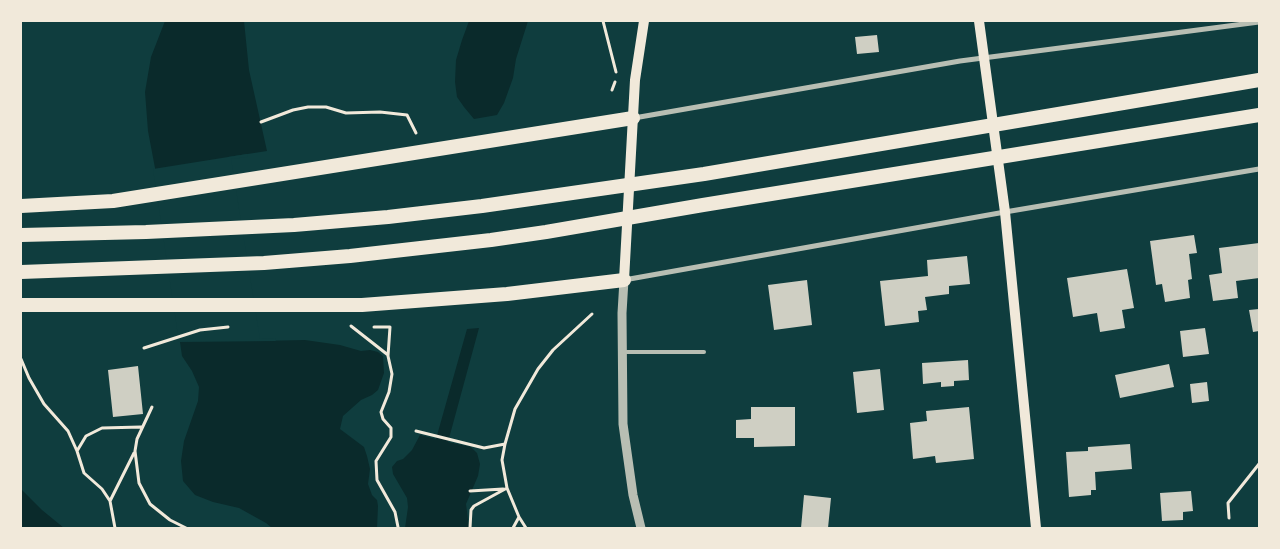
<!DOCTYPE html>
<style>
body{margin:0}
#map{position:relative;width:1280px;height:549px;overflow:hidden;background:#0f3d3e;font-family:"Archivo Narrow",sans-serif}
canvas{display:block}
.frame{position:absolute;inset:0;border:22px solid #f1e9da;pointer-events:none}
</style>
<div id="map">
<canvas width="1280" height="549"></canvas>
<div class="frame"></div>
</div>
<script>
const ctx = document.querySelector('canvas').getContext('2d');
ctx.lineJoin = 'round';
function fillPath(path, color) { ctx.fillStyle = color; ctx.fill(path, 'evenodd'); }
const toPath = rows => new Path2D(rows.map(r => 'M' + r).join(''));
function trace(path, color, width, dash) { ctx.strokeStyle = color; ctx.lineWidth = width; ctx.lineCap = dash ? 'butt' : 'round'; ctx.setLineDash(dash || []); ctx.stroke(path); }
const water = toPath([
 [165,21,244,21,249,70,267,151,228,157,258,341,305,340,340,345,361,351,370,350,378,352,383,356,384,373,378,390,372,395,361,400,343,416,340,429,364,447,367,456,370,469,368,484,372,495,377,500,378,506,377,528,272,528,266,523,239,508,213,502,195,495,183,481,181,461,184,441,198,401,199,387,192,371,182,356,155,168,148,131,145,92,151,57],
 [469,21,528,21,516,59,513,78,504,103,497,115,474,119,464,107,457,97,455,82,456,60,462,40],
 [479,328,448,442,471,447,477,453,480,464,478,476,466,504,469,528,405,528,408,507,407,498,393,474,392,467,397,461,403,459,412,450,420,435,436,439,467,329],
 [21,489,42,510,64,528,21,528]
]);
const pier = toPath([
 [247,154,248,157,231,159,260,339,275,338,276,341,179,342,153,169]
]);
const building = toPath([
 [877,35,879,52,857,54,855,37],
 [1194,235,1197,253,1189,254,1192,279,1188,280,1190,298,1165,302,1162,284,1156,285,1150,241],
 [1259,243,1259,278,1236,281,1238,298,1213,301,1209,275,1222,273,1219,248],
 [967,256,970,284,949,286,949,294,925,297,927,310,918,311,919,322,885,326,880,281,928,276,927,260],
 [1127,269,1134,308,1122,310,1125,328,1100,332,1097,313,1073,317,1067,278],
 [807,280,812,325,774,330,768,285],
 [1259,309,1259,331,1253,332,1249,310],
 [1205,328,1209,354,1183,357,1180,331],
 [968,360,969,380,954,381,954,386,941,387,941,382,923,384,922,363],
 [1169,364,1174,387,1120,398,1115,375],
 [138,366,143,414,113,417,108,370],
 [880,369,884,410,857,413,853,372],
 [1207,382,1209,401,1192,403,1190,384],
 [751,407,795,407,795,446,754,447,754,438,736,438,736,420,751,419],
 [969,407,974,459,936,463,935,456,913,459,910,423,927,421,926,411],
 [1130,444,1132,469,1095,472,1096,490,1091,490,1091,495,1069,497,1066,452,1088,451,1088,447],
 [1191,491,1193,511,1183,512,1183,520,1162,521,1160,493],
 [804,495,831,498,828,528,801,528]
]);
const path = toPath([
 [603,21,616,72],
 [612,90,615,82],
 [261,122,293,110,308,107,326,107,346,113,380,112,407,115,416,133],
 [351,326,388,355],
 [374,327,390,327,388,356,392,374,389,392,381,412,383,419,391,428,391,437,376,461,377,480,395,512,398,527],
 [144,348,200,330,228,327],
 [21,359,29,378,44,404,68,431,77,451],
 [152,407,137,439,135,451,139,483,150,504,170,520,186,528],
 [416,431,484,448,505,444],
 [470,491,503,489],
 [110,501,134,453],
 [1229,518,1228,503,1259,464],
 [115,528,110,501,102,489,84,473,77,451,86,436,102,428,141,427],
 [470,528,471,510,474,506,507,488],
 [513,528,519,517],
 [526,528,519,517,507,488,502,460,505,444,515,409,538,369,553,350,592,314]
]);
const service = toPath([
 [624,352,704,352]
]);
const minor = toPath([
 [634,118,960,61,1259,22],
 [624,280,1005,212,1259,169]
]);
const tertiary = toPath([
 [624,280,622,313,623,424,633,495,641,528]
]);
const secondary = toPath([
 [979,21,1005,212,1036,528],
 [624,280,635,80,644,21]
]);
const trunk = toPath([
 [21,206,113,201,633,118],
 [21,235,146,232,294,225,388,217,482,206,704,174,1259,80],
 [21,272,264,263,350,256,491,240,546,232,703,205,1259,115],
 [21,305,362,305,507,294,624,280]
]);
fillPath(water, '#0a2a2b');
fillPath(pier, '#0f3d3e');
fillPath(building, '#cfcfc3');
trace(path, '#f1e9da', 3);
trace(service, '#b8beb3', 4);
trace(minor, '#b8beb3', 5);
trace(tertiary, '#b8beb3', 9);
trace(secondary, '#f1e9da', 10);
trace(trunk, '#f1e9da', 14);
</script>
